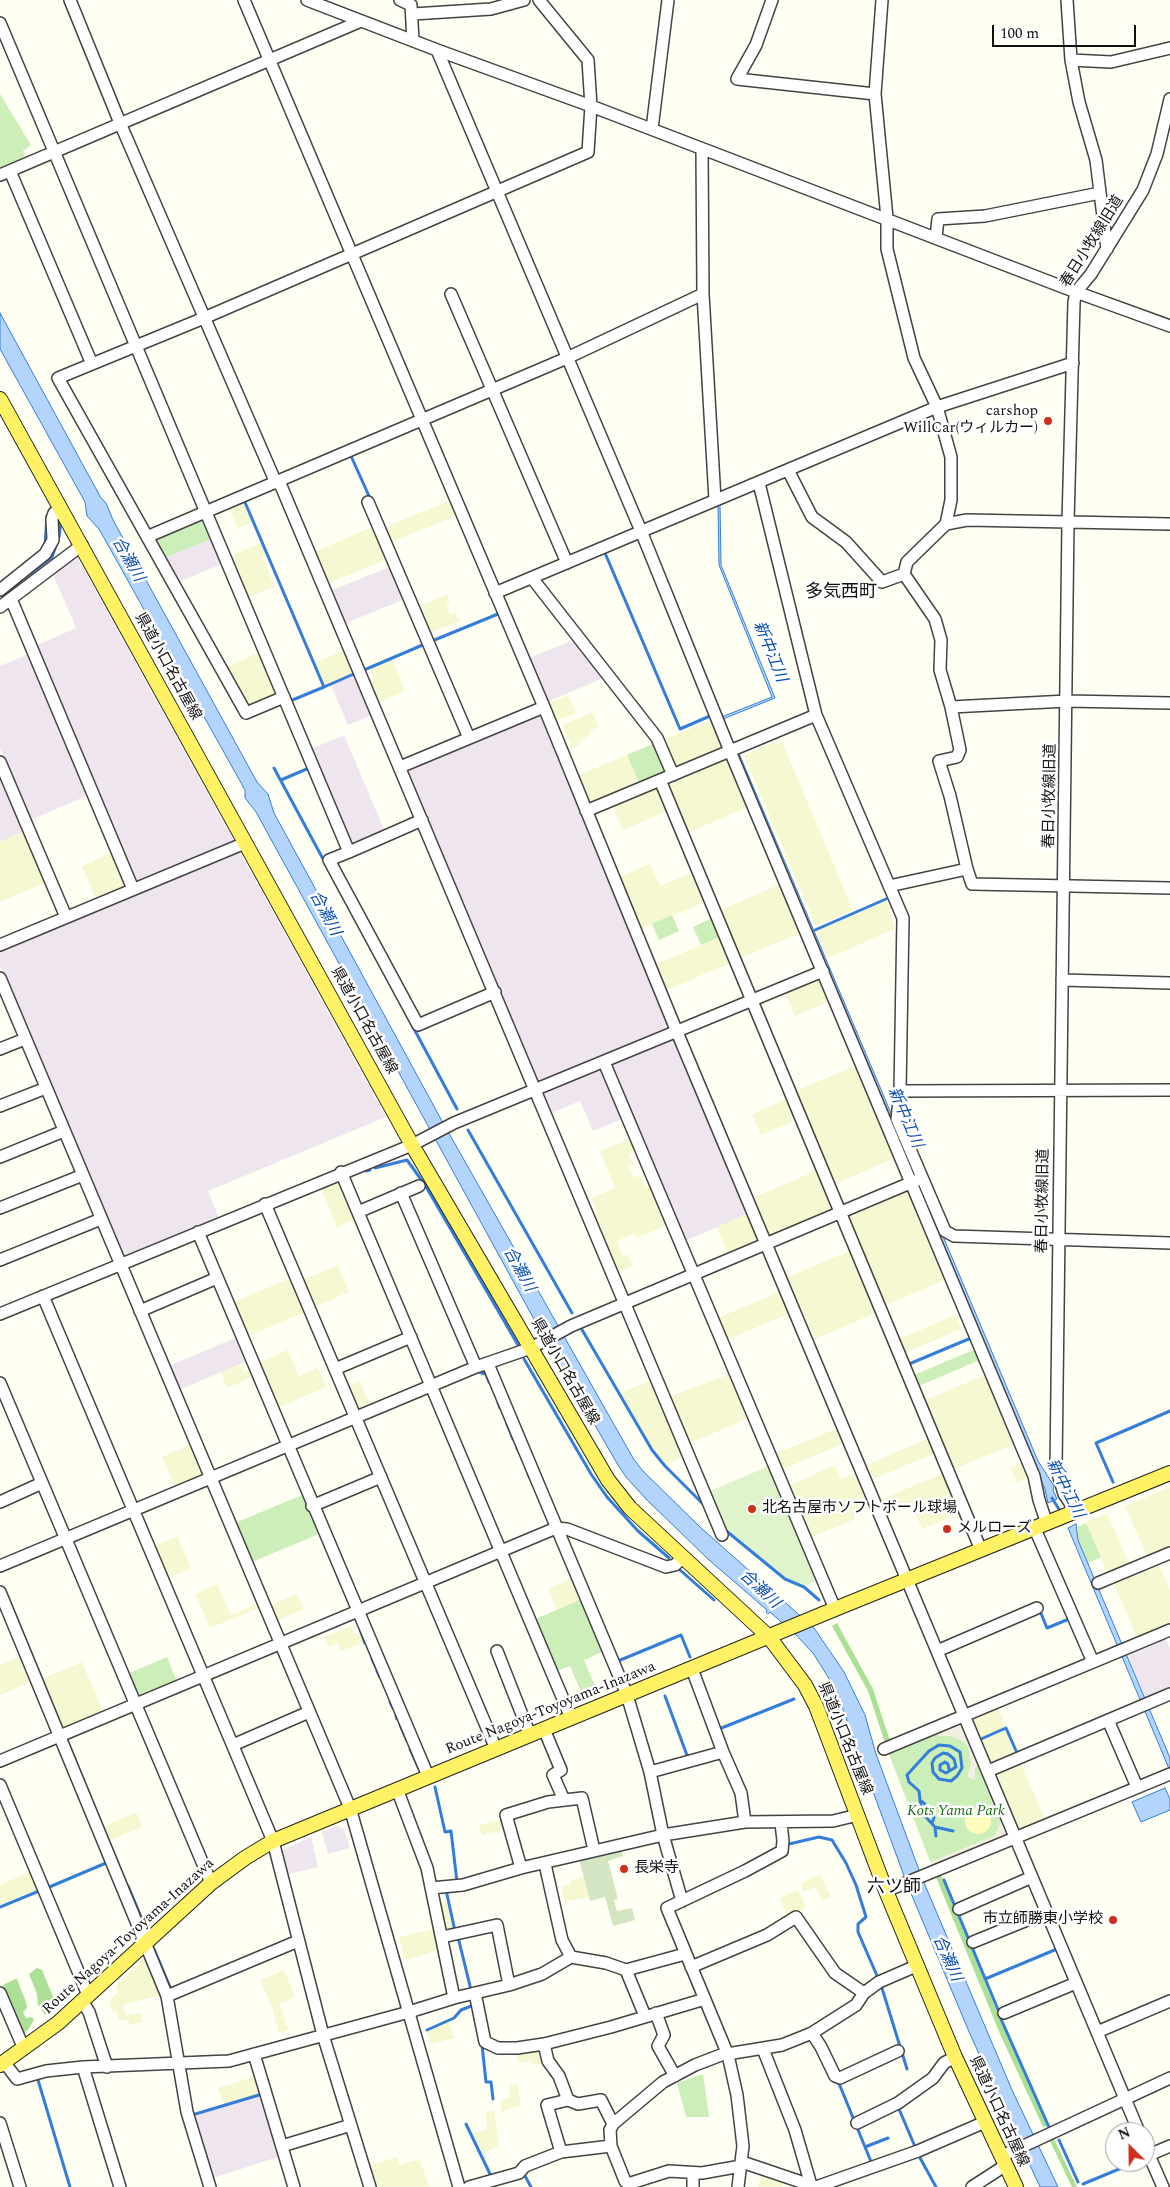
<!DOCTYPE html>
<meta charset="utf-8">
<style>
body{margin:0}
#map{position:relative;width:1170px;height:2187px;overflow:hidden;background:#fffff4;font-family:Spectral,serif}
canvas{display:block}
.north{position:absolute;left:1105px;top:2122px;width:50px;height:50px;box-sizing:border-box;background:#fff;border:1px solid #9f9f9f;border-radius:50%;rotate:337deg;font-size:14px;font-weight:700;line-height:20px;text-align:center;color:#101010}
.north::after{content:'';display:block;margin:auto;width:18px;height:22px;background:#ce2e1b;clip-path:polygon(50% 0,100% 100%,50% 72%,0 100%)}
.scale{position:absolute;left:992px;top:25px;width:144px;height:22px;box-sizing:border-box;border:2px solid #101010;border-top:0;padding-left:6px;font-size:15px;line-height:18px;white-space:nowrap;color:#101010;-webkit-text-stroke:4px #fff;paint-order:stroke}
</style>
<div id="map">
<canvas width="1170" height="2187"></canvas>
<div class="north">N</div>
<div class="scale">100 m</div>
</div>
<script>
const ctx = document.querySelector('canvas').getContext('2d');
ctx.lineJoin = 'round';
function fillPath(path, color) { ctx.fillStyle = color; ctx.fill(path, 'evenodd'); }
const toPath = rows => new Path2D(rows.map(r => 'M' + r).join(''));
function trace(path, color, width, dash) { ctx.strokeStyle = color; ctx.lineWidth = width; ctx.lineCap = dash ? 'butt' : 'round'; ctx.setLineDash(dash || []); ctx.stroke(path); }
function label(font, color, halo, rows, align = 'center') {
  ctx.font = font + ' Spectral,"Noto Sans JP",serif'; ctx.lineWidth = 5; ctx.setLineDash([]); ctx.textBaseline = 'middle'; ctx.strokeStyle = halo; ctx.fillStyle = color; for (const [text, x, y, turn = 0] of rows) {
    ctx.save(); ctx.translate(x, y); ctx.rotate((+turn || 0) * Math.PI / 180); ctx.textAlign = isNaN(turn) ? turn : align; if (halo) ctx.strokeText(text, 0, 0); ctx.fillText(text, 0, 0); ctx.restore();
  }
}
const industrial = toPath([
 [213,538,224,563,179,582,165,558],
 [73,557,78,559,235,843,141,883,135,879,37,645,76,628,52,572],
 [392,566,405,599,344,624,330,591],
 [576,639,606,677,547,702,529,658],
 [31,653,91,794,31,820,0,748,0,666],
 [358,674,375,714,348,725,331,685],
 [540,714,671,1025,669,1029,541,1083,536,1081,405,772,408,767],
 [344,735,385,832,353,845,349,844,311,749],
 [0,776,23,832,0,842],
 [238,849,386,1117,208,1191,219,1218,127,1256,122,1255,0,966,0,948],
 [671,1038,675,1040,748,1214,685,1241,612,1067,613,1063],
 [597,1069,602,1071,622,1119,593,1131,580,1101,549,1114,542,1097,544,1092],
 [235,1338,245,1362,179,1390,169,1366],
 [1165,1637,1170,1649,1170,1689,1146,1699,1127,1653],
 [337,1826,344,1829,350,1848,328,1854,322,1832],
 [311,1837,318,1867,289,1874,283,1850],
 [262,2095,281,2156,213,2178,194,2116]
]);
const farmland = toPath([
 [451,500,457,515,392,542,386,527],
 [245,503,253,521,238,528,230,509],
 [375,526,389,558,327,584,314,552],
 [261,543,266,555,262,557,275,587,247,598,229,557],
 [447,594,450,602,446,604,450,614,455,612,459,621,430,633,419,606],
 [347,649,357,671,325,685,315,663],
 [261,652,278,693,277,697,248,707,226,667],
 [392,659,405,691,376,703,366,680,374,677,370,669],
 [568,695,576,713,556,721,549,703],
 [593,712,599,727,589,731,590,735,580,740,581,744,572,748,562,725],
 [711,720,723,748,676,768,664,740],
 [775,742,777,744,782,742,853,910,816,926,744,755],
 [627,755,639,783,591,803,579,775],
 [727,757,748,807,687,833,666,785,668,782],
 [654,787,657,788,667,811,623,830,612,805],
 [23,832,45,883,0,902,0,842],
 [114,852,127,881,124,887,96,899,82,866],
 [650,864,660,886,692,873,705,902,641,929,619,877],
 [781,884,802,932,741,958,720,910],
 [886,901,895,929,828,958,816,931],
 [719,938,730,963,667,990,656,964],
 [818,977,823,978,832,1000,795,1016,785,991],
 [857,1065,897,1157,835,1184,796,1091],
 [787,1099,796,1120,761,1135,752,1114],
 [631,1138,637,1151,629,1154,634,1165,629,1167,634,1178,640,1175,645,1186,651,1184,668,1225,636,1238,634,1234,617,1241,623,1256,628,1254,633,1266,616,1273,592,1216,598,1213,591,1198,615,1188,600,1151],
 [818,1170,834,1208,833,1212,774,1237,770,1236,754,1197],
 [336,1182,340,1183,356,1219,337,1227,321,1188],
 [910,1188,948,1279,886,1305,847,1214],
 [748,1214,760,1242,729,1257,717,1227],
 [850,1251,876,1313,815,1339,788,1277],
 [338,1265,349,1292,314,1307,302,1280],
 [291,1278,306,1312,246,1337,232,1303],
 [781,1291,790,1313,727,1340,718,1318],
 [955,1315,961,1329,905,1353,899,1339],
 [288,1350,299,1376,318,1368,326,1387,275,1409,256,1364],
 [239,1364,243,1372,249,1370,252,1377,227,1388,221,1372],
 [730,1374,749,1418,688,1444,668,1397],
 [988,1374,1017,1443,954,1469,925,1400],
 [652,1380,684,1456,666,1464,650,1445,621,1393],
 [360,1381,371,1408,363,1411,357,1409,348,1386],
 [838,1428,844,1443,781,1470,775,1454],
 [929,1438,935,1453,873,1479,867,1465],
 [190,1445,203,1475,176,1489,162,1457],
 [1024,1462,1029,1477,1017,1483,1010,1468],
 [835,1465,841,1479,857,1472,872,1507,854,1515,855,1519,810,1538,788,1486],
 [944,1473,961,1513,922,1529,912,1506,889,1516,882,1499],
 [1170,1487,1170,1548,1148,1558,1125,1506],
 [1107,1513,1129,1564,1107,1573,1086,1522],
 [177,1536,191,1568,168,1578,154,1546],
 [1158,1562,1170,1590,1170,1627,1138,1640,1113,1582],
 [571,1579,580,1600,557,1610,548,1589],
 [217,1584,231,1615,257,1604,259,1608,210,1628,195,1594],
 [297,1594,304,1609,276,1621,269,1606],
 [351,1626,355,1635,360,1633,364,1642,341,1651,338,1643,329,1647,324,1637],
 [21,1656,31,1681,0,1695,0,1665],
 [82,1662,104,1714,63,1729,42,1679],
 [997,1706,1006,1727,980,1738,972,1720,973,1717],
 [1005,1731,1015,1754,993,1763,990,1762,981,1741],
 [1020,1761,1046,1822,1024,1832,1018,1829,995,1775,997,1771],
 [136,1812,142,1827,111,1840,105,1826],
 [501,1820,503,1830,482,1835,479,1825],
 [32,1871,40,1888,0,1905,0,1885],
 [820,1874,831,1896,822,1901,815,1887,804,1892,800,1884],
 [584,1877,589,1897,565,1902,561,1887,571,1884,570,1881],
 [798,1890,806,1907,789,1919,779,1898],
 [447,1902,454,1931,444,1934,437,1904],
 [437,1928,442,1949,405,1960,399,1937],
 [148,1954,164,1994,123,2005,126,2015,141,2013,143,2022,130,2025,128,2020,119,2021,116,2011,112,2011,109,2002,118,1992,116,1986],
 [284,1970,295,1997,280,2004,288,2030,279,2033,272,2007,260,1980],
 [449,2021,454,2038,431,2044,427,2032],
 [539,2047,546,2063,532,2065,531,2061,518,2063,516,2052],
 [255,2077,260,2094,224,2105,218,2088],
 [517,2084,521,2105,502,2112,500,2101,510,2097,509,2085],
 [494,2110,499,2146,482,2153,473,2133,487,2129,486,2112],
 [397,2157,399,2165,420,2159,429,2187,376,2187,369,2166],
 [762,2172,784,2181,782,2187,758,2187]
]);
const green = toPath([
 [0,94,31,145,23,151,25,158,0,169],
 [203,517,213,538,165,558,155,541,156,537],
 [655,743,667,770,666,772,639,783,627,755],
 [672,915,679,931,659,940,652,924],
 [712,918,720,937,701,945,693,927],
 [978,1348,982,1359,919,1386,914,1375],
 [302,1495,319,1534,252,1562,235,1523],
 [1086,1523,1101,1557,1088,1563,1078,1540,1078,1527],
 [580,1600,602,1652,584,1660,599,1695,585,1701,570,1666,555,1672,533,1620],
 [167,1657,177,1682,139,1698,136,1697,127,1674],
 [964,1723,1009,1831,933,1869,887,1749],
 [703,2074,709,2117,686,2117,677,2083]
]);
const forest = toPath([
 [837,1623,873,1689,891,1744,886,1746,868,1691,832,1626],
 [941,1875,1000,2019,1048,2126,1043,2127,1000,2034,936,1877],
 [37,1968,42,1970,56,2004,56,2007,48,2014,45,2015,38,2005,37,1994,29,1974],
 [15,1979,17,1979,26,2002,27,2008,23,2012,26,2018,32,2017,34,2020,28,2030,23,2033,3,1985],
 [1054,2139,1076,2185,1077,2187,1072,2187,1050,2141]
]);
const sand = toPath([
 '965 1821a13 13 0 1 1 26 0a13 13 0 1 1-26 0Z'
]);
const cemetery = toPath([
 [621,1847,623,1856,608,1861,618,1899,614,1900,617,1911,632,1908,635,1920,613,1926,605,1897,590,1901,579,1859]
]);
const pitch = toPath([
 [769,1466,818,1580,805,1586,783,1576,725,1527,710,1491]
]);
const plaza = toPath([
 [957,1720,964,1724,1009,1831,1006,1839,933,1869,930,1862,994,1836,1001,1822,977,1765,975,1768,975,1780,967,1777,971,1763,968,1748,964,1742,951,1736,937,1736,934,1730]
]);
const water = toPath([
 [0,313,101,498,106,503,113,520,257,782,268,794,274,813,442,1121,633,1458,642,1470,700,1527,814,1628,844,1672,865,1715,876,1754,922,1878,1012,2090,1058,2187,1040,2187,970,2034,907,1884,835,1688,813,1653,797,1636,770,1612,768,1614,766,1612,767,1610,709,1560,647,1500,626,1477,618,1465,541,1332,256,812,245,798,245,790,99,529,87,516,85,502,0,349,0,313],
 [718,504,720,504,721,565,775,698,723,719,732,742,735,744,1038,1461,1054,1486,1053,1490,1057,1499,1048,1503,1045,1489,719,718,772,697,719,565,718,504],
 [1076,1524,1078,1540,1170,1758,1170,1771,1068,1528,1076,1524],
 [1165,1788,1170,1799,1170,1810,1141,1822,1132,1802,1165,1788]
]);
const stream = toPath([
 [351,456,369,496],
 [244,500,324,687,356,673],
 [45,545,47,516],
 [605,553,680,729,710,716],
 [15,585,52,557,59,537,61,520],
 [431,639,432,641,498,614],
 [364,670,425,644],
 [291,704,290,701,324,687],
 [274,768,323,859],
 [281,780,309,768],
 [815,930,886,899],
 [413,1027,457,1109],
 [468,1130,572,1313],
 [375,1168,407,1160,425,1185,518,1345],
 [366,1171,370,1170],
 [581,1328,652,1450,665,1466,706,1507],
 [524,1359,591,1474,607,1497,638,1531,669,1558],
 [910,1367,909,1364,971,1338],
 [478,1372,486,1374,489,1382],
 [498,1403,500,1408],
 [507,1424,513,1439],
 [517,1448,518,1450],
 [528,1474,530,1478],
 [1113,1482,1096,1443,1170,1411],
 [1052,1498,1062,1514],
 [724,1529,785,1579,804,1587,819,1600],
 [680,1570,714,1600],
 [338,1577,342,1586],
 [1037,1612,1040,1611,1047,1628,1069,1619],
 [360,1629,365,1643],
 [372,1659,376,1668],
 [618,1661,681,1635,690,1657],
 [377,1671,380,1677],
 [665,1696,688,1758],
 [390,1702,393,1708],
 [396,1716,397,1719],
 [400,1725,407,1741],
 [720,1731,719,1729,794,1699],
 [981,1739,1006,1728,1017,1753],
 [410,1749,419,1769],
 [949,1769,948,1764,945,1762,940,1765,940,1770,946,1773,956,1767,954,1759,948,1754,943,1753,935,1758,932,1763,933,1772,939,1779,951,1781,957,1776,962,1768,960,1752,950,1746,939,1745,929,1751,907,1775,909,1782,919,1791,921,1809,923,1814,935,1827,953,1831],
 [435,1787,445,1832,451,1831,457,1882],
 [921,1801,931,1809,934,1818,932,1823],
 [935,1827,936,1836],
 [789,1844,819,1837,832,1840,846,1863,856,1885,866,1917,858,1924,858,1932,878,1978],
 [944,1880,999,2012],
 [128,1886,144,1924],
 [47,1888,106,1863],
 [446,1890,455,1931],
 [0,1907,39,1891],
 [458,1937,471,1990],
 [154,1949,170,1987],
 [985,1979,1057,1949],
 [881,1985,907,2069],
 [1001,2019,1049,2127],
 [427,2030,454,2018,461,2010,474,2005],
 [482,2045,486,2082,491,2082,493,2099],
 [38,2080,70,2187],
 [838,2081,865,2147,888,2138],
 [903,2106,899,2109,916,2149],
 [192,2115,259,2095],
 [466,2124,491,2176],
 [1059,2140,1078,2182],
 [865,2147,872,2164],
 [919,2156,936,2187],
 [524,2174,531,2187],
 [1083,2184,1136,2162]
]);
const minor = toPath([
 [70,0,120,123,276,483],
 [244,0,544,707,677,1032,1139,2132],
 [307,0,437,50,591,106,1076,292,1170,326],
 [400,0,411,5,413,41],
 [772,0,756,45,737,79,875,94],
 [882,0,875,94,887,218,887,249,914,358,937,407,951,457,951,500,946,524,907,562,904,574,935,619,941,640,940,670,951,707,960,750,957,757,939,761,950,796,967,869,972,884,1170,888],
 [1067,0,1071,60,1079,102,1096,160,1107,249],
 [413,14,491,9,524,0],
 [0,23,349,852,422,820],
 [437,50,641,531,730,751,1034,1476,1039,1500,1047,1524],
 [1071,60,1111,62,1170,48],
 [652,129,668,0],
 [702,149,703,294,715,500],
 [10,171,92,364],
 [0,175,361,21],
 [936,237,938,219,985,216,1100,193],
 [451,294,567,563],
 [788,470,812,517,846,542,882,582,904,574],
 [279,481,722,1535],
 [759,483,816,715,903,918,900,1091,1170,1090],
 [368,502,469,738],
 [946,524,967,520,1170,524],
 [149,536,567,358,703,294],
 [532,578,657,738,673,775],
 [0,590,45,554,53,540,52,519,54,513,61,508],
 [495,593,937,407,1073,363],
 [11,599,133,889],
 [0,607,82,545],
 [284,697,246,713,58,378,204,318,588,152,591,106,588,60,539,0],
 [951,707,1067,701,1170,703],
 [0,762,66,917],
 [400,767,544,707],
 [660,780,981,1550],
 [586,811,816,715],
 [349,852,329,860,418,1025,495,992],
 [889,886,967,869],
 [0,945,245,843],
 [0,978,350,1808,459,2187],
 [1062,980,1170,983],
 [0,1049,25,1039],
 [604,1062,835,1609],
 [900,1091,897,1119,945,1231,954,1236,1170,1243],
 [0,1106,46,1088],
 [0,1157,64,1131],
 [341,1172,571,1718],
 [401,1193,476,1367],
 [265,1204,496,1749],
 [0,1208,83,1175],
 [358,1212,419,1186],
 [198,1232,428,1776],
 [0,1260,101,1219],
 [43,1296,273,1841,323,2035,370,2187],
 [140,1311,217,1278],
 [0,1314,412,1145,454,1123,823,971],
 [488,1364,627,1695,650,1772,663,1835,682,1901],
 [335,1369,411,1337],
 [0,1383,211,1883],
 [0,1502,42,1483],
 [312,1506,381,1477],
 [1076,1512,1064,1494,1056,1467,1068,522,1074,302,1076,292,1091,274,1143,190,1157,154,1170,99],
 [1035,1529,1093,1662],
 [0,1566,476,1367,531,1348,571,1326,922,1178],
 [1098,1583,1170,1553],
 [0,1592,167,1996,187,2112,210,2187],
 [497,1651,530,1735],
 [937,1651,1037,1608],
 [692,1669,723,1752,741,1793,745,1822],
 [1108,1720,1137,1787],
 [544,1729,561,1770,553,1775,564,1800],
 [233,1745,309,1712],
 [884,1749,1170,1630],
 [0,1761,556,1528,567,1529,666,1567,675,1565,683,1557],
 [988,1771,1170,1694],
 [650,1772,723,1752],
 [0,1785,88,1995],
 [397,1789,427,1868,454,1998],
 [545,1864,562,1940,571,1957],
 [521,1868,506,1815,548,1802,582,1798,594,1850],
 [431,1888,463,1885,521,1868,663,1835,745,1822,833,1821,858,1815],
 [886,1891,1170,1774],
 [959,1909,1032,1877],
 [442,1937,497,1925,509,1985],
 [973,1942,1047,1912],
 [691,1967,767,1935,796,1917,835,1973,864,1993],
 [626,1970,645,2016],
 [0,1993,24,2049],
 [475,1993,485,2042,498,2048,517,2048,544,2044,611,2027,705,1999],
 [167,1996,298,1941],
 [82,2001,89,2012,107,2067],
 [656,2013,664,2035,658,2046,675,2076],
 [1004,2013,1076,1983],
 [1097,2032,1170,2001],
 [812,2033,821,2047,835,2076,840,2078,898,2051],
 [544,2044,548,2061,559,2076,568,2100],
 [763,2049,795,2130,811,2185],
 [254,2054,294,2187],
 [4,2062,17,2079,46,2071,83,2067,229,2061,409,2012,454,1998,509,1985,542,1974,571,1957,606,1963,626,1970,685,1954],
 [83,2067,120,2187],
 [0,2123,20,2187],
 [857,2123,898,2103,933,2078,944,2063,955,2057],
 [282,2146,351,2125],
 [1145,2146,1163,2187],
 [561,2152,547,2105,568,2100,578,2104,601,2100,613,2124],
 [1149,2155,1170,2146],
 [1002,2156,1170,2078],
 [742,2162,816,2187],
 [741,2166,702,2173,669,2171,628,2184,625,2181,611,2146,610,2130,613,2124,663,2082,695,2065,721,2055,782,2045,812,2033,856,2005,864,1993,879,1982,916,1966],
 [469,2187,519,2173,525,2166,561,2152,611,2146],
 [693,2187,693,2173],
 [738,2187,743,2146,737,2095,728,2055,667,1908,745,1871,782,1851,783,1841,781,1823],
 [816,2187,918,2151,985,2122],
 [972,2187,1006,2165]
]);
const major = toPath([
 [0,399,412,1145,608,1480,630,1508,769,1637,805,1685,816,1706,886,1891,955,2057,1016,2187],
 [0,2065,58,2023,211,1883,245,1858,273,1841,835,1609,1170,1473]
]);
const markers = [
 [1048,421,5,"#ce2e1b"],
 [752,1509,5,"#ce2e1b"],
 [947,1529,5,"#ce2e1b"],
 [624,1869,5,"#ce2e1b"],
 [1113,1920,5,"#ce2e1b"]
];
const streetNames = [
 ["春日小牧線旧道",1093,242,-58],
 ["県道小口名古屋線",167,667,61],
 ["春日小牧線旧道",1051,796,-89],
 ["県道小口名古屋線",363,1021,61],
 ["春日小牧線旧道",1044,1201,-89],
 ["県道小口名古屋線",564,1372,60],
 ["Route Nagoya-Toyoyama-Inazawa",551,1709,-22],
 ["県道小口名古屋線",844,1739,68],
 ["Route Nagoya-Toyoyama-Inazawa",129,1937,-42],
 ["県道小口名古屋線",998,2112,65]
];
const poiNames = [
 ["carshop",1038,412,"right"],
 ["WillCar(ウィルカー)",1038,429,"right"],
 ["北名古屋市ソフトボール球場",762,1509],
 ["メルローズ",957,1529],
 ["長栄寺",634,1869],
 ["市立師勝東小学校",1103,1920,"right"]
];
const parkNames = [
 ["Kots Yama Park",956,1812]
];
const waterNames = [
 ["合瀬川",127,560,60],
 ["新中江川",769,652,68],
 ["合瀬川",324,914,62],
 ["新中江川",904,1118,67],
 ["合瀬川",518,1270,61],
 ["新中江川",1064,1489,63],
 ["合瀬川",759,1590,43],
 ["合瀬川",946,1959,66]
];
const quarterNames = [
 ["多気西町",841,593],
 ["六ツ師",894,1888]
];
fillPath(industrial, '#efe5ef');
fillPath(farmland, '#f5f8d1');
fillPath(green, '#cceeb9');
fillPath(forest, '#ace097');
fillPath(sand, '#fffbbc');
fillPath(cemetery, '#d4e5c1');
fillPath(pitch, '#e0f4cc');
fillPath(plaza, '#f2f0e0');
fillPath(water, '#b4d5fb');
trace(water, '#347dd9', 1);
trace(stream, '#347dd9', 3);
trace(minor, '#434343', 14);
trace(major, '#212121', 16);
trace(minor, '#fff', 11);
trace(major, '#fff264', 14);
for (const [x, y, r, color] of markers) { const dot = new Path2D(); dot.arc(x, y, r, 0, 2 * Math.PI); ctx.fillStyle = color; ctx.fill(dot); trace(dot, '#fff', 2); }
label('15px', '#101010', '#fff', streetNames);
label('15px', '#101010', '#fff', poiNames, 'left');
label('italic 15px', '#1e6f19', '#fff', parkNames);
label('italic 16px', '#0d4faf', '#fff', waterNames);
label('18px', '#101010', '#fff', quarterNames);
</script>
